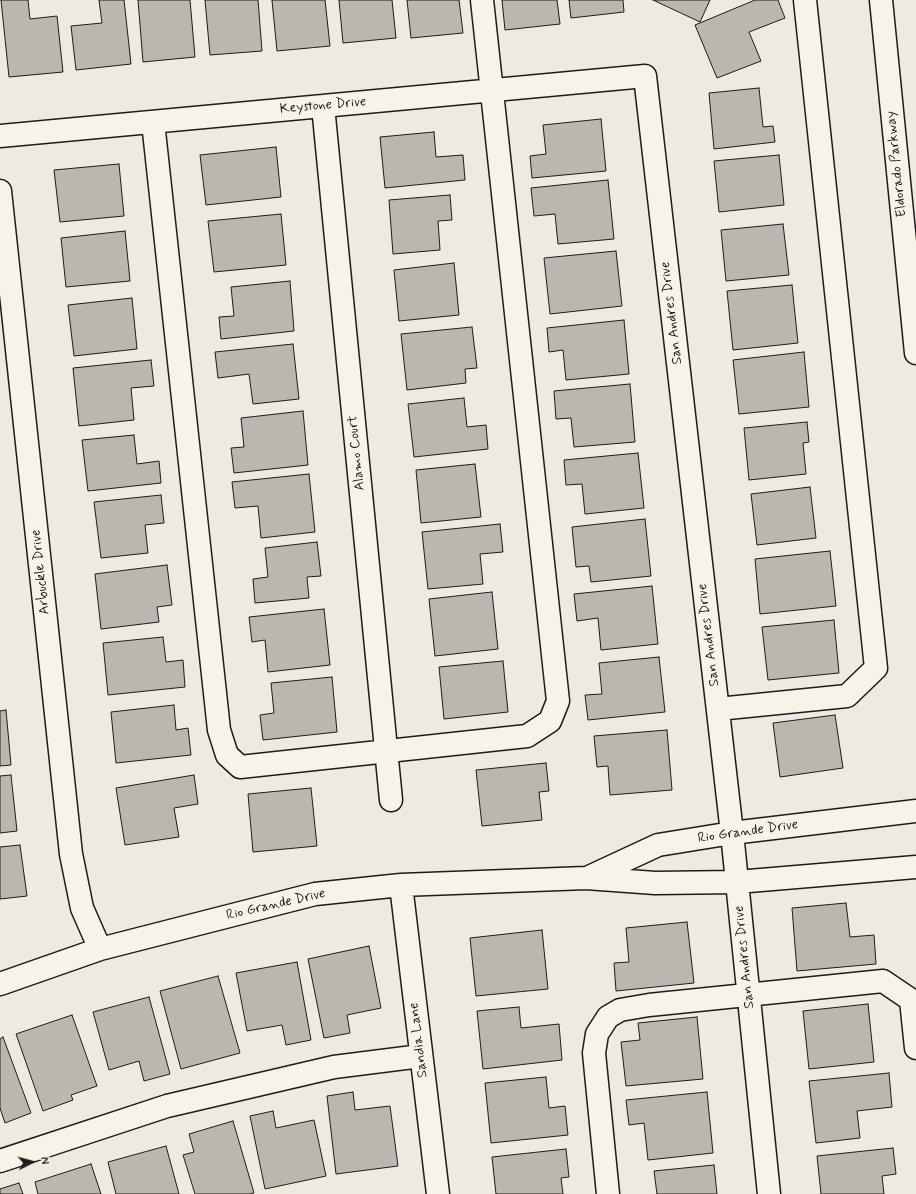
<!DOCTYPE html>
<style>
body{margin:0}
#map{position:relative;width:916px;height:1194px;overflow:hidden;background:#eeeae0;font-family:Mynerve,sans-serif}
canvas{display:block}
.north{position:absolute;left:12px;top:1142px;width:40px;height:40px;-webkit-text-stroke:3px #f7f3e8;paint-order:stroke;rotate:84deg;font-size:11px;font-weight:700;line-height:16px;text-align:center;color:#1c1c1c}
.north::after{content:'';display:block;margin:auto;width:14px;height:18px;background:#1c1c1c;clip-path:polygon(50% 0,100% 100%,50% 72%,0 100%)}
</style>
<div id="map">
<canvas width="916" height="1194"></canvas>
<div class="north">N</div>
</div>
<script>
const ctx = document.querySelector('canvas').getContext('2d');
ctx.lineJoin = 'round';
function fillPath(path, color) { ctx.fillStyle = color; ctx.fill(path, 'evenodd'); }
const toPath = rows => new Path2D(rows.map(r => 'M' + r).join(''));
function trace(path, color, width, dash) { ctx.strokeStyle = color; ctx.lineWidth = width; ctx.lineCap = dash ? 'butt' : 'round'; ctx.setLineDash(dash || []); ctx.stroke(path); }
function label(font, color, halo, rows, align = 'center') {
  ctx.font = font + ' Mynerve,sans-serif'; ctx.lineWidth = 4; ctx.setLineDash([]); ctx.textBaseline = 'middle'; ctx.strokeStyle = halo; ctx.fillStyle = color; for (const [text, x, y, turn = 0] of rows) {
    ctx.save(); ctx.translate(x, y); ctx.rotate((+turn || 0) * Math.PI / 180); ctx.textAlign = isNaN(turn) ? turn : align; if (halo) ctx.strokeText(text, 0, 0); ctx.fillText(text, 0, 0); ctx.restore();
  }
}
const building = toPath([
 [1,0,28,0,30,19,57,16,63,72,9,77,1,0],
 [99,0,124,0,131,64,76,70,71,26,102,23,99,0],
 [138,0,190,0,195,57,143,62,138,0],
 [205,0,258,0,262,51,210,55,205,0],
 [272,0,325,0,330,46,277,51,272,0],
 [339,0,392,0,396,38,343,43,339,0],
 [407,0,459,0,463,33,411,38,407,0],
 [502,0,557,0,560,24,505,30,502,0],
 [569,0,623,0,624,12,571,18,569,0],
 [653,0,710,0,700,22,653,0],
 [755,0,778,0,785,18,749,32,761,61,717,78,695,25,755,0],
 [759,88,763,127,773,126,775,142,714,149,709,93,759,88],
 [601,119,606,171,532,178,530,156,546,154,543,125,601,119],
 [434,132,436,157,463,155,465,180,385,188,380,137,434,132],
 [276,147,281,197,206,205,200,155,276,147],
 [779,155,784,205,719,212,714,161,779,155],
 [119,164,124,216,60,222,54,170,119,164],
 [608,180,614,239,558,244,555,214,534,216,531,188,608,180],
 [450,195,452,220,438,221,440,250,393,254,389,200,450,195],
 [281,214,286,265,214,272,208,221,281,214],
 [783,224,789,275,726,281,721,230,783,224],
 [125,231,130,281,66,287,61,238,125,231],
 [616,251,622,306,550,314,544,258,616,251],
 [454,263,459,315,399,321,394,270,454,263],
 [290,281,294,331,221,339,219,317,234,316,231,287,290,281],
 [792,285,798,343,733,350,727,291,792,285],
 [132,298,137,349,74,356,68,305,132,298],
 [624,320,629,374,566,380,563,350,549,352,547,328,624,320],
 [472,327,477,368,465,369,466,383,407,390,401,334,472,327],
 [293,344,299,399,253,404,249,374,218,378,215,352,293,344],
 [804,352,809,407,739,414,733,360,804,352],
 [151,360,154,386,131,388,134,420,79,426,73,368,151,360],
 [630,384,635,442,574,447,571,418,556,419,554,391,630,384],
 [464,398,467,427,486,425,488,449,414,457,408,404,464,398],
 [303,411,308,465,234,473,231,448,244,447,241,418,303,411],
 [807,422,809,442,803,443,806,474,749,480,744,428,807,422],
 [134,435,137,464,159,461,161,483,88,491,82,440,134,435],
 [638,453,644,508,585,514,582,484,566,485,564,460,638,453],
 [475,464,481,517,421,523,416,470,475,464],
 [309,474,315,532,261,538,258,506,235,508,232,482,309,474],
 [810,487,816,538,757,545,751,494,810,487],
 [161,495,164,523,145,525,148,553,101,558,94,502,161,495],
 [645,519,651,576,591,582,589,566,576,567,572,527,645,519],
 [500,524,503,552,480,554,483,584,428,589,422,532,500,524],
 [317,542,321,576,307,577,309,598,255,603,253,579,268,577,265,548,317,542],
 [830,551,836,606,760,614,755,559,830,551],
 [167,565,172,605,157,607,159,622,101,629,95,574,167,565],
 [652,586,658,644,601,650,598,618,577,621,574,594,652,586],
 [492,592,498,649,435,656,429,599,492,592],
 [324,609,330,665,268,672,265,640,252,642,249,617,324,609],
 [834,620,839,673,768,680,762,627,834,620],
 [163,637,166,662,183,660,185,687,108,695,103,643,163,637],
 [659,657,665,712,588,720,585,695,602,694,599,663,659,657],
 [503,661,508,712,444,719,439,667,503,661],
 [332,677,337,732,263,740,260,715,274,713,271,683,332,677],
 [174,705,176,730,188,728,191,755,116,763,111,712,174,705],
 [6,710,11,765,0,766,0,711,6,710],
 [835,715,843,768,780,777,773,723,835,715],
 [667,730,672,790,610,795,608,766,597,767,594,736,667,730],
 [546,763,549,791,539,792,542,820,482,826,476,770,546,763],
 [11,775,17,831,0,833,0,776,11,775],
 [194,775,198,804,174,808,179,837,125,845,116,788,194,775],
 [311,788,317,846,253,852,248,794,311,788],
 [20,845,27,896,0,899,0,847,20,845],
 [846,903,850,937,874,935,876,964,797,971,792,908,846,903],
 [687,922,694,983,616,991,614,963,629,962,626,928,687,922],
 [542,930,548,989,476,996,470,938,542,930],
 [369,946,381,1008,347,1015,350,1033,324,1038,308,959,369,946],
 [297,962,311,1040,286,1045,282,1025,247,1031,236,973,297,962],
 [218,976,240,1053,181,1069,160,991,218,976],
 [149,997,170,1074,144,1081,139,1061,109,1070,93,1012,149,997],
 [868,1004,874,1062,809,1069,803,1011,868,1004],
 [519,1007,521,1028,559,1024,562,1060,483,1069,477,1011,519,1007],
 [72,1015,97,1086,71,1095,73,1100,43,1111,16,1034,72,1015],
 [697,1017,703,1079,626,1086,621,1042,640,1040,638,1023,697,1017],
 [3,1037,31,1113,5,1123,0,1108,0,1039,3,1037],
 [889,1073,892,1107,857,1111,860,1138,816,1143,809,1081,889,1073],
 [546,1077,549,1108,565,1106,568,1135,491,1143,485,1083,546,1077],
 [353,1092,355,1110,390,1106,398,1166,336,1174,327,1096,353,1092],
 [707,1092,713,1153,648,1160,644,1123,629,1125,626,1100,707,1092],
 [273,1111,276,1128,314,1120,326,1176,265,1189,250,1116,273,1111],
 [233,1121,254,1193,249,1194,195,1194,183,1155,194,1152,189,1134,233,1121],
 [166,1146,179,1194,116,1194,108,1162,166,1146],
 [893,1148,896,1174,882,1176,884,1194,821,1194,817,1156,893,1148],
 [566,1149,569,1177,561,1178,563,1194,496,1194,492,1157,566,1149],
 [91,1164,101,1194,38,1194,35,1182,91,1164],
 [714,1165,717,1194,657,1194,654,1171,714,1165],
 [19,1183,23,1194,0,1194,0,1189,19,1183]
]);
const minor = toPath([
 [323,106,391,800],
 [153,122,219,730,227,755,240,767,527,736,550,721,558,701,482,0],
 [0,136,645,76,732,833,769,1194],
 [0,191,71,854,82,908,100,949],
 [718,709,847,696,876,668,805,0],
 [587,878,658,845,732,833,916,811],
 [401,885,438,1194],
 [0,984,100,949,315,894,401,885,586,878,655,883,737,882,916,867],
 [0,1161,167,1106,334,1067,421,1056],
 [608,1194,594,1053,597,1034,608,1017,620,1010,649,1005,883,981,911,1000,916,1048]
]);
const major = toPath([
 [881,0,916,353]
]);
const streetNames = [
 ["Keystone Drive",323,106,-5],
 ["Eldorado Parkway",897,164,-96],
 ["San Andres Drive",672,313,-97],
 ["Alamo Court",357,453,-96],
 ["Arbuckle Drive",41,572,-96],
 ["San Andres Drive",709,635,-97],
 ["Rio Grande Drive",748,832,-8],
 ["Rio Grande Drive",276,905,-13],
 ["San Andres Drive",745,957,-96],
 ["Sandia Lane",419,1040,-97]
];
fillPath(building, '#bab7af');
trace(building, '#1c1c1c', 1);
trace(minor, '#1c1c1c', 25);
trace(major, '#1c1c1c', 25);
trace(minor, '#f7f3e8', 22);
trace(major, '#f7f3e8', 22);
label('14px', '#1c1c1c', '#f7f3e8', streetNames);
</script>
